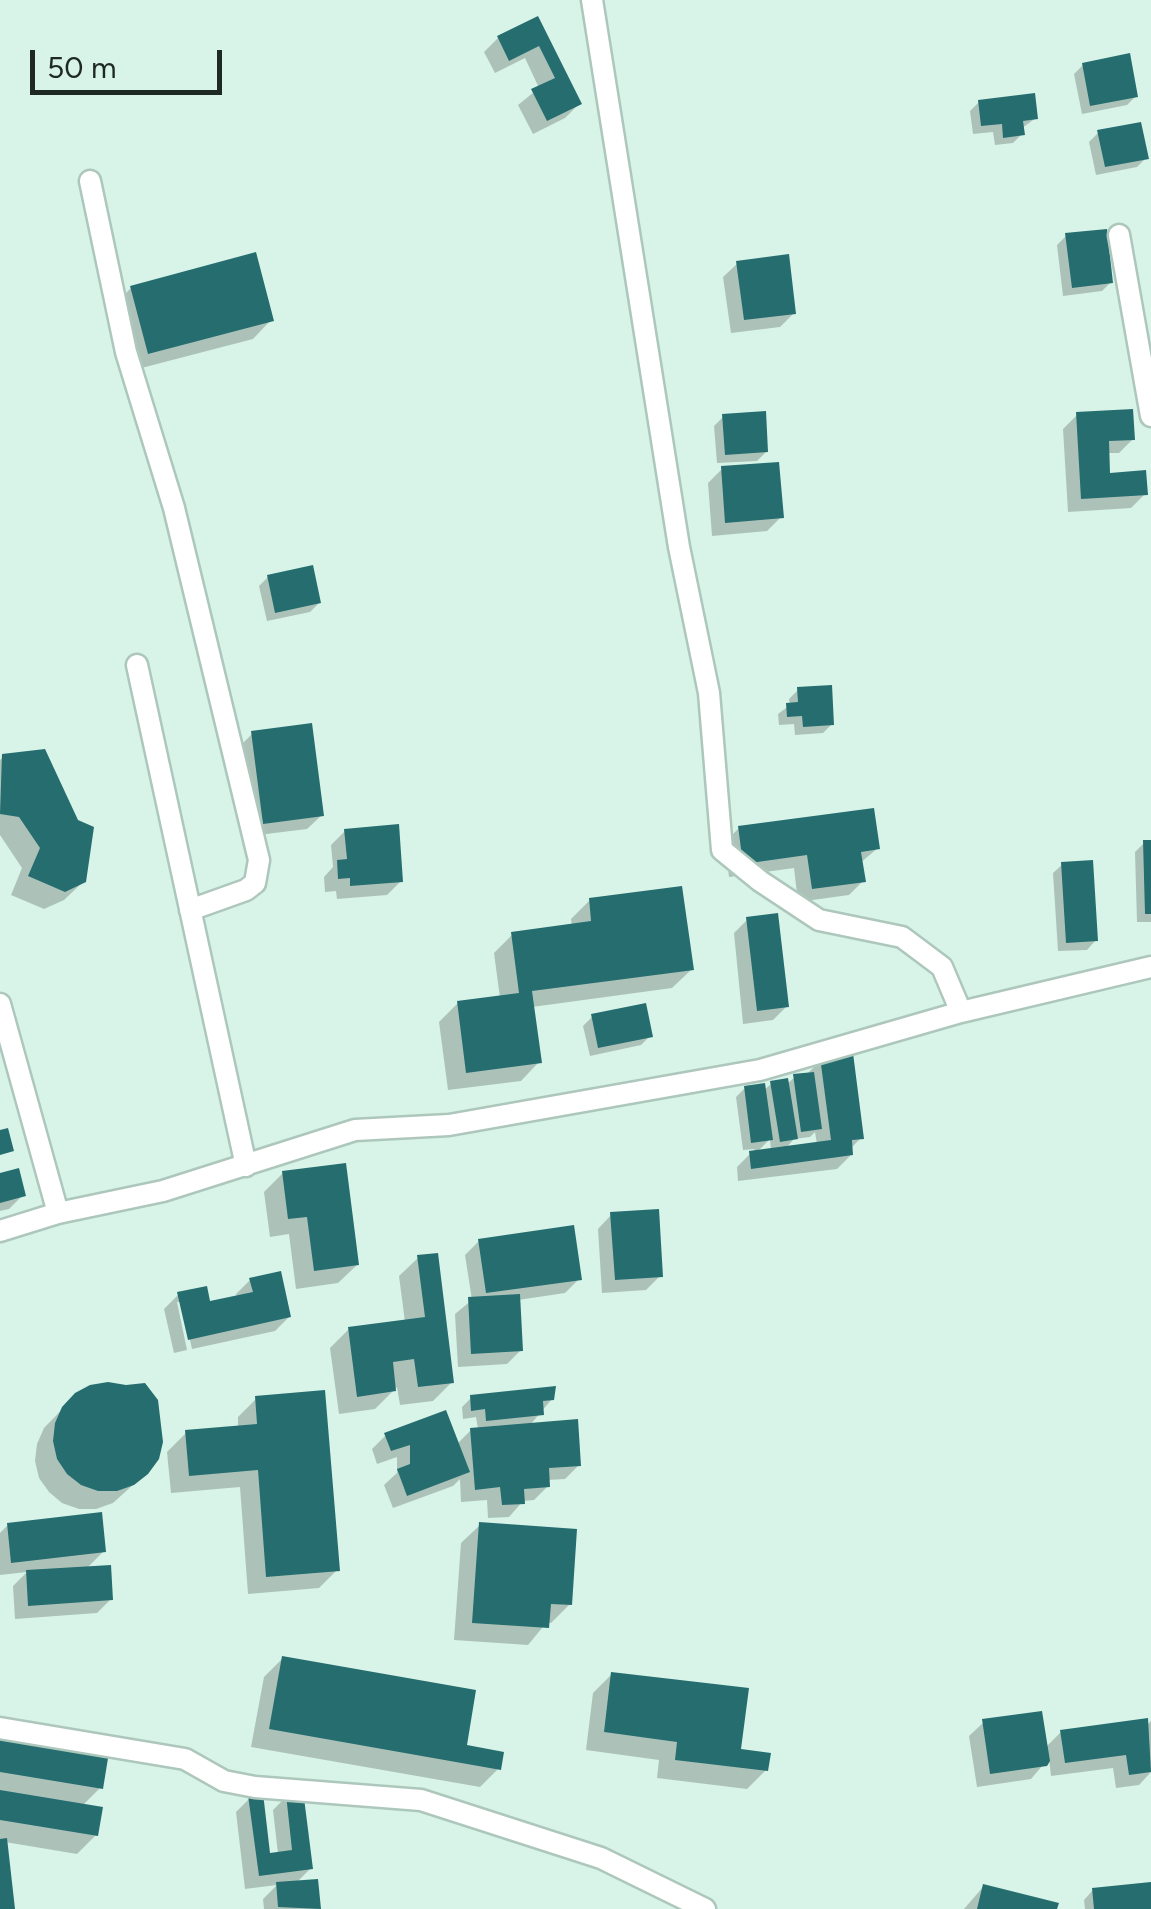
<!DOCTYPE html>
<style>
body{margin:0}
#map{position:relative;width:1151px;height:1909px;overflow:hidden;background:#d8f3e8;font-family:Figtree,sans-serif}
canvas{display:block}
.scale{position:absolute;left:30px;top:50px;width:192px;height:45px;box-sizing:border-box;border:5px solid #1e2924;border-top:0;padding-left:12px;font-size:30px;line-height:35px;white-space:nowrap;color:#1e2924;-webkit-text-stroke:8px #d8f3e8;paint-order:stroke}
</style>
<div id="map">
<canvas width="1151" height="1909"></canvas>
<div class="scale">50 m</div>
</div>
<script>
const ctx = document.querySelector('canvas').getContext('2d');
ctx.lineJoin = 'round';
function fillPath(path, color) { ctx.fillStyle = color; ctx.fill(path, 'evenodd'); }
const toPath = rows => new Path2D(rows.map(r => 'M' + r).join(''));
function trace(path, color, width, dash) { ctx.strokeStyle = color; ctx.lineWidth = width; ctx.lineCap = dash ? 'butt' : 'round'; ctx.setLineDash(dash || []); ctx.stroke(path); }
const shadow = toPath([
 [537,19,579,104,565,118,533,134,518,105,539,88,525,58,495,73,484,52,498,38],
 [1083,65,1136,96,1127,105,1082,114,1074,74],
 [979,102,1036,118,1022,128,1022,134,1013,143,995,145,993,132,973,134,970,111],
 [1098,133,1146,158,1137,167,1096,175,1089,142],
 [1066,236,1111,282,1102,291,1063,296,1057,245],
 [738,263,794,313,780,327,731,333,723,277],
 [131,288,271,320,253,339,130,371,112,307],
 [1077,415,1133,439,1119,453,1107,453,1108,475,1145,494,1131,508,1068,512,1063,429],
 [723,417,766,452,757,461,717,463,714,426],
 [722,469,781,517,767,531,712,536,708,483],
 [268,577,319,603,310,612,267,621,259,586],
 [798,690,832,724,823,733,795,735,794,724,779,725,778,714,790,705,789,699],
 [252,734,322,815,307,829,250,836,238,748],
 [3,757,84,881,64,900,44,909,11,895,22,868,0,835,0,760],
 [739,828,878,848,860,863,863,881,849,895,798,902,794,868,729,877,725,842],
 [345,831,401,881,387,895,337,899,336,891,325,892,324,877,333,867,331,845],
 [1151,842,1151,922,1137,922,1135,852,1144,843],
 [1063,864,1096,940,1087,950,1058,951,1053,873],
 [590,900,691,970,672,988,532,1007,539,1062,521,1081,448,1090,439,1022,458,1003,500,998,494,953,513,934,572,926,571,919],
 [748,919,787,1006,773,1020,743,1024,734,933],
 [592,1017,650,1036,641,1045,590,1056,583,1026],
 [822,1059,861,1138,850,1149,851,1155,837,1169,738,1181,737,1167,755,1149,743,1150,736,1097,745,1088,763,1091,771,1084,786,1085,795,1077,808,1073],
 [815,1132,817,1144,785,1149,794,1139,810,1137],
 [770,1139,771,1150,757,1152],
 [283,1173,357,1265,338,1283,296,1289,289,1234,270,1237,264,1192],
 [0,1176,23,1195,9,1209,0,1211],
 [612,1214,660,1276,646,1290,602,1293,598,1229],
 [479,1241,579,1279,565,1293,518,1300,521,1350,507,1364,458,1367,455,1314,472,1300,465,1255],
 [418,1258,452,1382,433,1401,400,1405,397,1387,375,1409,339,1414,330,1348,349,1329,405,1322,399,1276],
 [250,1280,289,1317,275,1331,192,1349,182,1302,177,1302,187,1350,174,1353,164,1309,178,1295,208,1304,237,1298,236,1294],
 [76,1395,146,1473,113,1503,96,1509,79,1509,62,1503,49,1492,39,1478,35,1461,37,1444,44,1428],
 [471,1398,552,1399,530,1425,579,1465,565,1479,547,1480,548,1486,534,1500,523,1501,509,1517,488,1518,487,1500,461,1502,460,1479,453,1486,393,1508,384,1485,397,1473,397,1457,377,1464,372,1449,386,1435,457,1444,471,1430,478,1429,476,1417,463,1419,462,1407],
 [256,1399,337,1570,319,1588,248,1594,240,1487,171,1493,167,1452,186,1433,238,1429,238,1417],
 [8,1525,104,1551,86,1569,111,1599,97,1613,15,1619,13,1586,27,1572,0,1575,0,1533],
 [480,1525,570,1604,551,1623,547,1622,528,1645,454,1640,461,1543],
 [283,1658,464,1747,499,1768,480,1787,251,1747,264,1677],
 [612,1674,739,1751,766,1770,747,1789,657,1778,659,1760,586,1750,593,1693],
 [1151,1721,1151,1772,1139,1785,1116,1788,1113,1768,1051,1776,1049,1758,1031,1779,977,1787,969,1736,984,1722,1045,1748,1061,1732,1147,1725],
 [0,1736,100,1788,82,1806,96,1835,77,1854,5,1842,13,1909,0,1909],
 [287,1796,310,1869,296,1883,316,1881,318,1909,264,1909,263,1899,277,1885,245,1889,236,1812,250,1798,268,1856,278,1854,273,1810],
 [1151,1885,1151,1909,1085,1909,1084,1900,1093,1890],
 [983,1887,1055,1909,964,1909]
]);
const building = toPath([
 [538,16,582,104,547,121,531,89,555,78,539,46,509,61,497,36],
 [1130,53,1138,97,1090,106,1082,63],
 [1035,93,1038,119,1023,121,1025,135,1003,138,1002,124,981,126,978,100],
 [1141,122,1149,159,1105,167,1097,130],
 [1107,229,1113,283,1072,288,1065,233],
 [256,252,274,321,148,354,130,286],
 [789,254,796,314,744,320,736,261],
 [1133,409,1135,440,1109,441,1110,473,1146,470,1148,495,1081,499,1076,412],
 [766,411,768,452,725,455,722,414],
 [779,462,784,518,725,523,721,466],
 [313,565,321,603,275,613,267,575],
 [832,685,834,725,803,727,802,716,787,717,786,703,798,702,797,687],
 [312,723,324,816,263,824,251,731],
 [45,749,78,820,94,827,86,882,65,892,28,876,40,848,19,817,0,814,2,754],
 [874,808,880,849,861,852,866,882,812,889,807,855,743,864,738,826],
 [399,824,403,882,350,886,350,878,338,879,337,860,347,859,344,829],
 [1143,840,1151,840,1151,914,1145,914],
 [1093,860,1098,941,1066,943,1061,862],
 [682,886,694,970,532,991,542,1063,466,1073,457,1001,519,993,511,932,591,921,589,898],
 [778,913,789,1007,757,1011,746,917],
 [646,1003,653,1037,598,1048,591,1014],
 [853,1053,864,1139,852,1140,853,1155,751,1169,749,1151,831,1140,820,1057],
 [814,1072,822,1129,801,1132,793,1074],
 [788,1078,798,1139,780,1142,770,1081],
 [765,1083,773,1140,751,1143,744,1086],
 [8,1128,14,1151,0,1155,0,1130],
 [346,1163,359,1265,314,1271,307,1217,288,1219,282,1171],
 [19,1168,26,1196,0,1203,0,1173],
 [659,1209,663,1277,615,1280,610,1212],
 [574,1225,582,1280,486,1293,478,1239],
 [438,1253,454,1383,418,1387,414,1359,393,1362,396,1391,357,1397,348,1327,425,1317,417,1255],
 [281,1271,291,1317,188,1340,177,1292,207,1286,210,1301,253,1292,249,1278],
 [520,1294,523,1351,471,1354,468,1297],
 [108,1382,126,1385,145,1383,158,1400,163,1442,159,1459,148,1474,134,1485,117,1491,98,1491,81,1485,67,1474,57,1459,53,1441,55,1423,62,1407,75,1393,90,1385],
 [556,1386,554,1400,543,1401,544,1415,486,1421,485,1409,471,1411,470,1395],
 [325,1390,340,1571,266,1577,258,1470,189,1476,185,1430,257,1424,255,1396],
 [446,1410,470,1472,407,1496,397,1469,410,1464,410,1445,391,1451,384,1433],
 [578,1419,581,1466,549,1468,550,1487,524,1489,525,1504,502,1505,500,1487,475,1490,470,1428],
 [102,1512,106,1552,11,1563,7,1523],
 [479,1522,577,1529,572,1605,551,1604,549,1628,472,1623],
 [111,1565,113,1600,28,1606,26,1570],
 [282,1656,476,1690,467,1745,504,1752,501,1770,269,1729],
 [611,1672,749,1688,741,1749,771,1753,768,1771,675,1760,677,1742,604,1732],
 [1042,1711,1050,1761,1047,1766,990,1774,982,1719],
 [1148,1718,1151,1772,1129,1775,1126,1755,1065,1763,1060,1730],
 [0,1733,109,1752,103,1789,0,1772],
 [0,1790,103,1807,98,1836,0,1820],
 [263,1793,270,1853,292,1850,286,1794,304,1798,313,1869,259,1876,248,1795],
 [7,1838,15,1909,0,1909,0,1839],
 [318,1879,321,1909,278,1907,276,1882],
 [1151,1882,1151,1909,1094,1909,1092,1888],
 [983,1884,1059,1903,1057,1909,977,1909]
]);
const minor = toPath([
 [592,0,679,547,709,693,722,850,760,881,819,920,902,937,942,967,961,1012],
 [90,181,126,352,174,508,259,860,255,883,246,890,190,910],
 [1119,235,1151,416],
 [137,665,246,1166],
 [0,1004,58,1213],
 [0,1231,58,1213,163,1191,355,1130,449,1125,760,1070,961,1012,1151,967],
 [0,1728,185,1759,224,1781,255,1787,421,1800,601,1858,705,1909]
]);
fillPath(shadow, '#0003');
fillPath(building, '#256d6f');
trace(minor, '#adc7bc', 25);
trace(minor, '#fff', 20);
</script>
